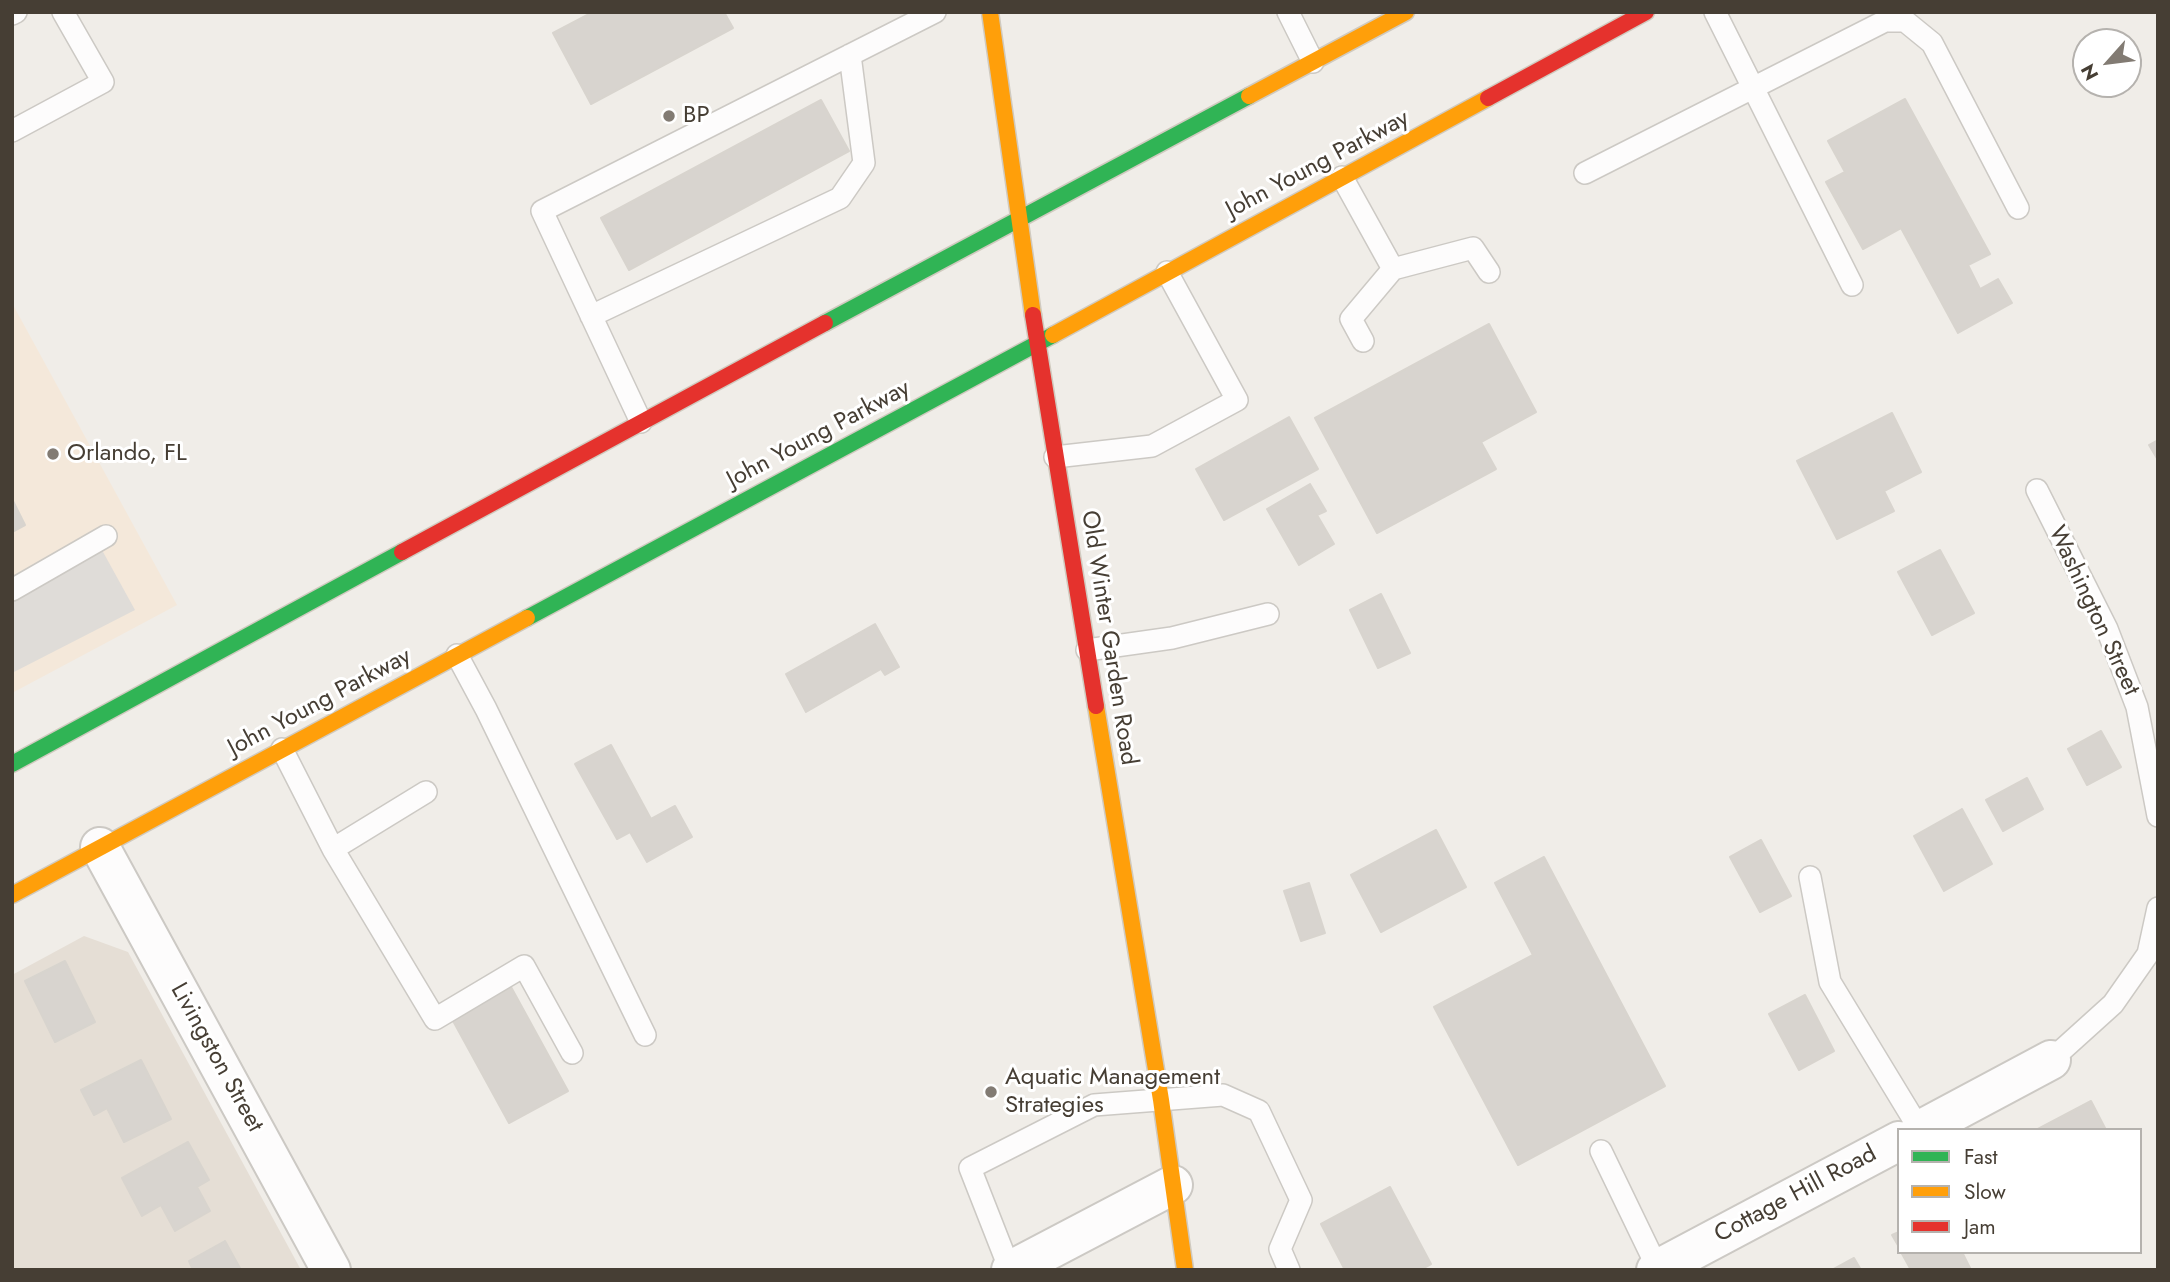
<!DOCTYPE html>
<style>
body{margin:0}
#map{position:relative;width:2170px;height:1282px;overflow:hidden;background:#f0ede8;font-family:Jost,sans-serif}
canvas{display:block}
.frame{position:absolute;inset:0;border:14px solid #463e34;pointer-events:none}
.legend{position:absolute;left:1897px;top:1128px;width:245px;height:126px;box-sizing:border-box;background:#fff;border:2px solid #b5b2ae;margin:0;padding:9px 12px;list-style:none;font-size:21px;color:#463e34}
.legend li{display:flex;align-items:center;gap:14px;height:35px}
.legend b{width:35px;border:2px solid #b5b2ae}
.north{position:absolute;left:2072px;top:28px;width:70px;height:70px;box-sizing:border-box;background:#fff;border:2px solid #b5b2ae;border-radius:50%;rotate:242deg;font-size:19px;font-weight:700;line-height:28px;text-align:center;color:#463e34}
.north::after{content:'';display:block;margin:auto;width:24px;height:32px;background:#827b73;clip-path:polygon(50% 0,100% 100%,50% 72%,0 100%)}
</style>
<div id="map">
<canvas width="2170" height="1282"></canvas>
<div class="frame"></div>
<ul class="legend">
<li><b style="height:9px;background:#30b455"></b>Fast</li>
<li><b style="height:9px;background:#ff9f0a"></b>Slow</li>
<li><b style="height:9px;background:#e5322d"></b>Jam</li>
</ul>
<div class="north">N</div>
</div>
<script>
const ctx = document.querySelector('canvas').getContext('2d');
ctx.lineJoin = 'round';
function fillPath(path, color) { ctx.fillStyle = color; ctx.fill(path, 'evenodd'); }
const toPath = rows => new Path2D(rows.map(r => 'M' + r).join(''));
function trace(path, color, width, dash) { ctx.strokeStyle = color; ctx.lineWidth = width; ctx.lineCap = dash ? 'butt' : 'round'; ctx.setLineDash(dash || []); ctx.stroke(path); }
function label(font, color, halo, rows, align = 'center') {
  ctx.font = font + ' Jost,sans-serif'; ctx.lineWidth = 6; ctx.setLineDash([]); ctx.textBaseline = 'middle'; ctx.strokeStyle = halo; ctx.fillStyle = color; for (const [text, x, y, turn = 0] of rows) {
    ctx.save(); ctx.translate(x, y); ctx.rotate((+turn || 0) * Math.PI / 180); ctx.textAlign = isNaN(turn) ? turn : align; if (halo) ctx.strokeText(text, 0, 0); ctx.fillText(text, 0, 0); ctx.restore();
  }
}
const residential = toPath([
 [84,936,128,952,301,1270,12,1270,12,975]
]);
const commercial = toPath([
 [12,303,177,605,12,693]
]);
const parking = toPath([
 [97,541,135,610,12,673,12,590]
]);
const building = toPath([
 [593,12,724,12,733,28,591,104,553,33,593,12],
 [1905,99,1990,254,1968,265,1980,289,1998,279,2012,303,1958,333,1901,228,1863,249,1826,182,1845,172,1828,141,1905,99],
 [821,100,849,151,629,270,601,218,821,100],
 [1489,324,1536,412,1481,442,1496,469,1377,533,1315,418,1489,324],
 [1892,413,1921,472,1884,491,1894,511,1837,539,1797,461,1892,413],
 [1289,417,1318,469,1224,520,1196,469,1289,417],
 [2158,440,2158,460,2149,445,2158,440],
 [1310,484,1326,511,1317,515,1334,544,1299,565,1267,509,1310,484],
 [12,499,25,525,12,532,12,499],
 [1940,550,1974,613,1932,635,1898,572,1940,550],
 [1381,594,1410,653,1378,668,1350,610,1381,594],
 [875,624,899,667,885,675,881,669,806,712,786,674,875,624],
 [2101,731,2121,767,2087,785,2068,749,2101,731],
 [611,745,651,819,675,806,692,837,647,862,630,832,617,839,575,764,611,745],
 [2027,778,2043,809,2003,831,1986,800,2027,778],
 [1962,809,1992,864,1944,891,1914,836,1962,809],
 [1436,830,1466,887,1381,932,1351,875,1436,830],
 [1761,840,1791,896,1760,912,1730,857,1761,840],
 [1544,857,1665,1086,1518,1165,1434,1007,1533,955,1495,883,1544,857],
 [1309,883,1325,933,1301,941,1284,891,1309,883],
 [65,961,95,1022,55,1042,25,981,65,961],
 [511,987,568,1091,509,1123,452,1019,511,987],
 [1805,995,1834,1051,1799,1070,1769,1014,1805,995],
 [141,1060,171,1119,124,1142,107,1108,94,1115,81,1090,141,1060],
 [2091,1101,2106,1130,2036,1130,2091,1101],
 [188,1142,209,1180,197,1187,210,1211,175,1231,161,1205,142,1216,122,1178,188,1142],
 [1390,1187,1431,1264,1420,1270,1345,1270,1321,1224,1390,1187],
 [1899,1232,1899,1247,1892,1235,1899,1232],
 [225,1241,241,1270,193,1270,189,1261,225,1241],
 [1901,1252,1962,1252,1971,1270,1911,1270,1901,1252],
 [1854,1258,1861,1270,1832,1270,1854,1258]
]);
const lane = toPath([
 [1288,12,1313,62],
 [1715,12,1852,285],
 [12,14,16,12],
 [12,131,103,82,63,12],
 [1585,173,1885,21,1905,21,1932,43,2018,208],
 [1342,177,1393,269],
 [591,316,840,198,864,163,850,55],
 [1363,341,1351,319,1393,269,1473,248,1489,272],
 [641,422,542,211,935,12],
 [1055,457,1152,446,1237,400,1167,272],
 [2037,490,2107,629,2137,707,2158,816],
 [12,590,106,536],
 [1087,650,1172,638,1268,614],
 [457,655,486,709,645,1035],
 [282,749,333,849,435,1019,524,966,572,1053],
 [333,849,426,792],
 [1810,877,1830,982,1920,1130],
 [2051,1060,2113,1004,2148,954,2158,908],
 [1601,1151,1658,1269],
 [1010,1270,970,1168,1094,1105,1223,1095,1259,1111,1301,1200,1280,1249,1289,1270]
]);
const street = toPath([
 [100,847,331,1270],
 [1920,1130,2051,1060],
 [1011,1270,1173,1185],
 [1656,1270,1899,1141]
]);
const fast = toPath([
 [825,323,1249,96],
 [527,618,1053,335],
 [12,764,402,552]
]);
const slow = toPath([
 [990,12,1033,315],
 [1249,96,1406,12],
 [1053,335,1488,98],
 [1096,706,1161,1100,1185,1270],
 [12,895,527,618]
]);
const jam = toPath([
 [1488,98,1646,12],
 [1033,315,1096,706],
 [402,552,825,323]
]);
const markers = [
 [669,116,7,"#827b73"],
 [53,454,7,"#827b73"],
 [991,1092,7,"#827b73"]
];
const poiNames = [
 ["BP",683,116],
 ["Orlando, FL",67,454],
 ["Aquatic Management",1005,1078],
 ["Strategies",1005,1106]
];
const streetNames = [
 ["John Young Parkway",1318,165,-28],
 ["John Young Parkway",819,435,-28],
 ["Washington Street",2093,611,65],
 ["Old Winter Garden Road",1108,638,81],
 ["John Young Parkway",320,703,-28],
 ["Livingston Street",216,1058,61],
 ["Cottage Hill Road",1796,1195,-28]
];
fillPath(residential, '#e5ded5');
fillPath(commercial, '#f4e8da');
fillPath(parking, '#dfdcd8');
fillPath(building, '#d8d4cf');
trace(building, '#d8d4ce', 2);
trace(lane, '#ccc9c4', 24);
trace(street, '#ccc9c4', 42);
trace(fast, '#d0cabf', 19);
trace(slow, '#d0cabf', 19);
trace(jam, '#d0cabf', 19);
trace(lane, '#fdfcfc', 21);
trace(street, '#fdfcfc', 38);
trace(fast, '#30b455', 16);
trace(slow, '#ff9f0a', 16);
trace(jam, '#e5322d', 16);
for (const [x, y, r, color] of markers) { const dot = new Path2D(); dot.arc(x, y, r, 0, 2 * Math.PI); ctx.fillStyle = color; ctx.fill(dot); trace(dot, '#fff', 2.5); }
label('24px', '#463e34', '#fff', poiNames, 'left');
label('24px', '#463e34', '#fff', streetNames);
</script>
